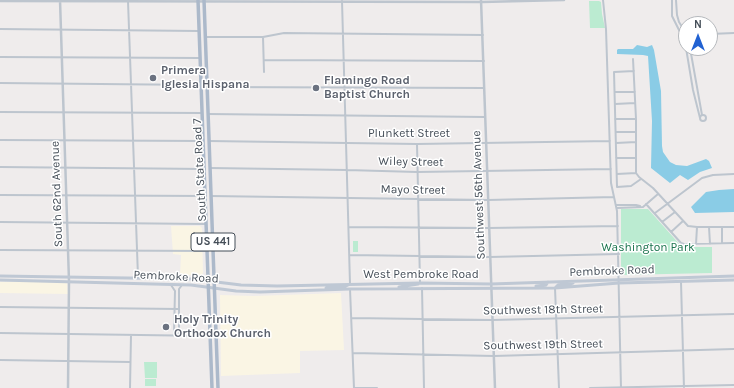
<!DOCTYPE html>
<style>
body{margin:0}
#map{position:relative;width:734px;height:388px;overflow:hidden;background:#efecec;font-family:Karla,sans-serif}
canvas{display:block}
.north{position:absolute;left:678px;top:16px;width:40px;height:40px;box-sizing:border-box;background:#fff;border:1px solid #b5b8bc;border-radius:50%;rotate:0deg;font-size:11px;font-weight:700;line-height:16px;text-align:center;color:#454e58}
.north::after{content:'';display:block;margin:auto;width:14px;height:18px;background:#2262d2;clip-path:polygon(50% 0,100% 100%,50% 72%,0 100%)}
</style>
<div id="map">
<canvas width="734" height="388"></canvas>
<div class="north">N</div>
</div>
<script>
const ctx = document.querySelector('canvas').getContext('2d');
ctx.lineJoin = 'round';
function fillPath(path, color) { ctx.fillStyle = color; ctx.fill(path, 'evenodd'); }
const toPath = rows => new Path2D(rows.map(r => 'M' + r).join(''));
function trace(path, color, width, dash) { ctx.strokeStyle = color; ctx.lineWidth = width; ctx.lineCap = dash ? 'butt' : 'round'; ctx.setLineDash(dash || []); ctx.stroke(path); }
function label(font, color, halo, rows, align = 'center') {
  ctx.font = font + ' Karla,sans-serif'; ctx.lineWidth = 3; ctx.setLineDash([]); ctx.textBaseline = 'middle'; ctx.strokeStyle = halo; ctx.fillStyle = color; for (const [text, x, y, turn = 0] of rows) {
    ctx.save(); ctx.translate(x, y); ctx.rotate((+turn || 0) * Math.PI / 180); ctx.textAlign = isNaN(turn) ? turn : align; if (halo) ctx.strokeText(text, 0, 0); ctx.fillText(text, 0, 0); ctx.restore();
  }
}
const commercial = toPath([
 [171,226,200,226,202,228,203,273,201,275,180,275,181,255,173,254],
 [0,282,67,282,68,294,0,293],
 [341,293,344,350,300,351,300,373,221,376,220,295,254,296]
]);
const green = toPath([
 [589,1,599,1,601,2,602,14,605,28,590,28],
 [621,209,648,209,682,247,712,247,712,273,621,275],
 [353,241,358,241,358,252,353,252],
 [144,362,157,362,157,378,145,378],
 [145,379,156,379,156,386,145,386]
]);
const water = toPath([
 [637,45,647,47,652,45,654,50,661,91,662,146,663,152,670,162,676,165,687,166,706,159,709,161,712,168,700,172,688,180,680,175,670,183,651,168,652,121,648,56,643,55,617,54,617,50,618,49,633,49],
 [734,189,734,212,695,213,691,207,706,192,719,190]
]);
const minor = toPath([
 [603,0,606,29,611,183,617,211,621,388],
 [672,0,672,16,685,42,693,90,700,118],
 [676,0,677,15,679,22,686,33],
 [128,1,138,277],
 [342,1,350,284],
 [0,29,199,31],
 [710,34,734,33],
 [206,37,263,37,284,33,483,35],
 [263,37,264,72],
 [690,48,702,115],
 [0,57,200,58],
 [633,59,636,119,636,173,639,177,653,188,688,226,697,227,734,227],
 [264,60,484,61],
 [634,71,614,72,617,187,631,186,641,179],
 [0,83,201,85],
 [208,87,484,88],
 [615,92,635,92],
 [615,104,635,103],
 [0,112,202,113],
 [208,114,485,117],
 '700 118a3 3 0 1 1 6 0a3 3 0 1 1-6 0Z',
 [615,119,636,119],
 [616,132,636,132],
 [0,140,203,141],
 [209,141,417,144,610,141],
 [616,143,636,142],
 [417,144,420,283],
 [616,158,636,158],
 [0,167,205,169],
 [210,168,347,170,417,172,611,169],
 [617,174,636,173],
 [0,195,205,196],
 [211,196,488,200,614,197],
 [646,204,681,243,684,244,734,243],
 [616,205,636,205,640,206],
 [617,208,643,207,658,194],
 [655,213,702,178,713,175,734,174],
 [0,222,206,224],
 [662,222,675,212],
 [349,227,489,228,618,226],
 [709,227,710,244],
 [722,227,722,243],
 [671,232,683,221],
 [696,244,697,227],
 [0,250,207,251],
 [350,255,490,257,619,254],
 [681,282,684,388],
 [171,285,175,291,174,333,176,336],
 [422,288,424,388],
 [555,288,559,388],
 [350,289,354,388],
 [0,307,179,309],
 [352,318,492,320,734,314],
 [0,333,210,336],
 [176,336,179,333,179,289,182,285],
 [353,353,494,356,734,349],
 [0,360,130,362],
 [130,388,131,335],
 [354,388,377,388],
 [590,388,734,385]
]);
const tertiary = toPath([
 [60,0,69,281,68,388],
 [481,0,495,388],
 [0,1,482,2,564,0]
]);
const secondary = toPath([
 [0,276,192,279,241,285,277,286,420,283,491,284,734,276],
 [0,280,191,285,236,291,260,292,350,289,555,288,619,283,734,280],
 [536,286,546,285,548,282],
 [399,287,418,284],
 [326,288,344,287,348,285],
 [555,288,558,285,570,284,573,283]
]);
const primary = toPath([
 [198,0,212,388],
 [204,0,218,388]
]);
const markers = [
 [153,78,4,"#6b7280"],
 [316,88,4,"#6b7280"],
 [166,327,4,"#6b7280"]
];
const shields = [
 [213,242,44]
];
const shieldNames = [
 ["US 441",213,242]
];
const worshipNames = [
 ["Primera",161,71],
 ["Iglesia Hispana",161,85],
 ["Flamingo Road",324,81],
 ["Baptist Church",324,95],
 ["Holy Trinity",174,320],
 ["Orthodox Church",174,334]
];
const streetNames = [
 ["Plunkett Street",409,134],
 ["Wiley Street",411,162,1],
 ["South State Road 7",200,170,-93],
 ["Mayo Street",413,190,1],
 ["South 62nd Avenue",57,194,-92],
 ["Southwest 56th Avenue",479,195,-92],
 ["Pembroke Road",612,271,-2],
 ["West Pembroke Road",421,275],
 ["Pembroke Road",176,277,3],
 ["Southwest 18th Street",543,310,-1],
 ["Southwest 19th Street",543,345,-1]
];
const parkNames = [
 ["Washington Park",648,248]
];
fillPath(commercial, '#faf5e4');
fillPath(green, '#bbebd1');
fillPath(water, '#8acce6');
trace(minor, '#bdc5ce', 2);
trace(tertiary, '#bdc5ce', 2.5);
trace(secondary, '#bfc8d4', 3);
trace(primary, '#acb9ca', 3.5);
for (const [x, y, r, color] of markers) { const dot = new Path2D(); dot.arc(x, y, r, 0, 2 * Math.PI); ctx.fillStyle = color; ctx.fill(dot); trace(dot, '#fff', 1.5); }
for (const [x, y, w] of shields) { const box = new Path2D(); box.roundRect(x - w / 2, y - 9, w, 18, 3); ctx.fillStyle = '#fff'; ctx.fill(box); trace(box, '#454e58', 1); }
label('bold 11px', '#454e58', null, shieldNames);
label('bold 12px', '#5b616d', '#fff', worshipNames, 'left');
label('12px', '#454e58', '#fff', streetNames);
label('12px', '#1b744e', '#fff', parkNames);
</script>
